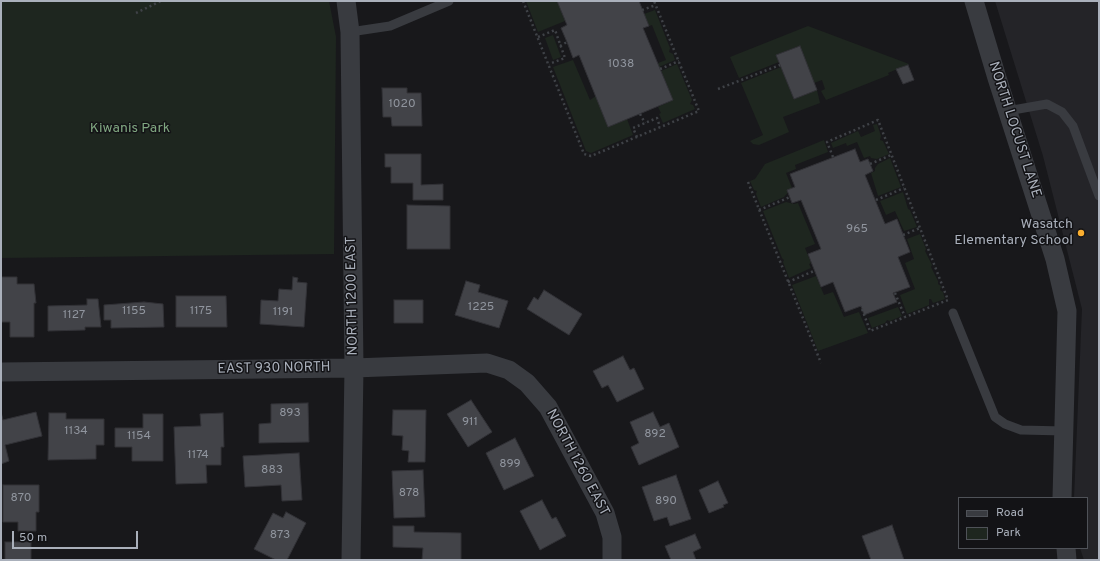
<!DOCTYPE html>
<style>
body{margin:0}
#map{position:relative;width:1100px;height:561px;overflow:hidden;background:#18181b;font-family:Overpass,sans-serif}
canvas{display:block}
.frame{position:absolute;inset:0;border:2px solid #aab0bb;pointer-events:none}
.legend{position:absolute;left:958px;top:497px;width:130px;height:52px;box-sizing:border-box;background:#131316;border:1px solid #4f5258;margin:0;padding:5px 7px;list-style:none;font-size:12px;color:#aab0bb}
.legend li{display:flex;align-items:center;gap:8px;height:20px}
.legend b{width:20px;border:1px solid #4f5258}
.scale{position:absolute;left:12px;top:531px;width:126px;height:18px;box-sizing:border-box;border:2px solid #aab0bb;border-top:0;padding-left:5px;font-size:12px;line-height:14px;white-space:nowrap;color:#aab0bb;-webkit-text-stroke:3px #131316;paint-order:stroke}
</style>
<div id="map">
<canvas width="1100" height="561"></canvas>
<div class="frame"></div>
<ul class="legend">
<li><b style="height:5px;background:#393b40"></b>Road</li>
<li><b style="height:11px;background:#1e261f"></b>Park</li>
</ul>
<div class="scale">50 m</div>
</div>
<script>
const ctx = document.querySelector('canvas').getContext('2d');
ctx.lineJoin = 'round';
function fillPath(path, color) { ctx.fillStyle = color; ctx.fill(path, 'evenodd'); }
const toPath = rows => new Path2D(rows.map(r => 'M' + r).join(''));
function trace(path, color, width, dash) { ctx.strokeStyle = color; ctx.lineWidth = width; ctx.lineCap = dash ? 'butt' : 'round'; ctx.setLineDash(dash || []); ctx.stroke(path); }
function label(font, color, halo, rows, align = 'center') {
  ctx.font = font + ' Overpass,sans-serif'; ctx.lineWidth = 3; ctx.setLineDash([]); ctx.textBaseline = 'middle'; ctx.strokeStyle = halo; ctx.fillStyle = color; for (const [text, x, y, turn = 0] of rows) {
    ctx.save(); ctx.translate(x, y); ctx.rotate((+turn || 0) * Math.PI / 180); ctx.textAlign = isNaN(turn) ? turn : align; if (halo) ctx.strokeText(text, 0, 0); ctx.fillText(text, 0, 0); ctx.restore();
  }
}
const built = toPath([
 [995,1,1099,1,1099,560,1084,560,1080,548,1087,548,1087,498,1074,498,1082,309,1043,156]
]);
const green = toPath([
 [1,1,329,1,336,37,334,254,1,258],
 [526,1,557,1,565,21,538,32],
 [655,10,670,48,669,52,673,54,675,60,659,67,658,63,666,60,652,25,649,26,644,14],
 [808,26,909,64,888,73,889,75,826,100,821,91,825,89,822,80,814,83,799,46,776,55,779,62,739,78,730,57],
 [553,35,561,57,553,60,545,38],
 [573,60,590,100,596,96,608,127,627,119,633,135,591,153,586,151,553,67],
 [677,64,692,100,690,104,693,105,695,109,663,123,659,114,661,113,658,107,673,100,661,71],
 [781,67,794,99,817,90,820,103,783,117,789,132,759,145,753,144,750,141,763,135,741,83],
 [877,124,881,136,880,140,883,141,889,154,877,159,871,158,870,156,864,158,857,142,847,146,846,143,833,148,831,143,858,131,861,137,875,131,873,125],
 [824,140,828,152,795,165,796,169,786,173,792,188,784,197,761,207,756,194,757,191,754,190,750,181,755,179,765,164],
 [890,158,901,187,878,196,871,173,875,171,875,168,878,164],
 [903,192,908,209,910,210,917,227,904,231,895,211,886,215,880,201],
 [786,202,794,204,798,203,815,244,805,248,811,263,809,264,811,268,789,278,783,262,784,260,782,258,763,211],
 [920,234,926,249,925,251,932,265,931,267,938,281,938,284,941,286,940,290,943,292,945,299,933,303,931,299,929,299,929,305,907,314,900,295,915,289,905,263,914,259,907,239],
 [816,276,824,295,833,292,844,317,859,312,868,333,818,351,792,285],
 [898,307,902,316,890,321,887,320,885,323,872,328,868,318]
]);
const building = toPath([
 [557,1,639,1,649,26,643,28,673,100,608,127,579,55,573,58,567,42,561,28,567,25,557,1],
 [800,46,817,90,794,99,776,55,800,46],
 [908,65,914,80,903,84,896,69,908,65],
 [382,88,407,88,407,93,421,93,422,126,392,126,391,117,383,117,382,88],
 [855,149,860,162,868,159,873,171,865,175,885,224,897,219,910,252,898,257,910,287,893,293,897,302,864,315,861,306,845,312,833,282,821,287,808,254,821,249,801,200,792,203,787,190,795,187,790,174,855,149],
 [385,154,421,154,421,185,443,184,443,200,413,200,413,183,391,183,391,167,385,167,385,154],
 [407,205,450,206,450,249,407,249,407,205],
 [1,277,17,277,17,284,34,284,36,303,34,303,34,337,10,337,10,322,1,322,1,277],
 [293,277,298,278,297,282,307,283,304,327,260,324,261,300,278,301,279,289,292,290,293,277],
 [466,281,480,285,478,292,508,301,499,328,455,315,466,281],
 [544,290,582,314,569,335,527,309,534,297,538,300,544,290],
 [176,296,226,296,227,327,176,327,176,296],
 [87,299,98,299,101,327,85,327,85,330,48,331,48,306,87,305,87,299],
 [394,300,423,300,423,323,394,323,394,300],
 [144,302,163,304,164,327,111,328,111,320,104,320,104,305,144,302],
 [623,356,630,370,634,368,644,389,617,402,608,385,602,388,593,371,623,356],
 [471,400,492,432,468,447,447,414,471,400],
 [308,403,309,442,259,443,259,424,271,423,271,404,308,403],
 [393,410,426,410,425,462,408,462,409,451,402,450,403,436,392,435,393,410],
 [1,412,3,420,36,412,42,436,5,445,9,461,1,464,1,412],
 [653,412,660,427,669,423,679,447,639,465,631,447,639,443,630,422,653,412],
 [49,413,66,413,66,419,104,419,104,445,96,445,96,459,48,460,49,413],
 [223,413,224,447,221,447,221,465,206,465,207,483,176,484,174,427,201,426,200,414,223,413],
 [143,414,163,414,163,461,132,461,132,447,115,447,115,428,143,428,143,414],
 [515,438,534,476,504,490,486,453,515,438],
 [299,453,302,500,282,501,281,485,245,487,243,456,299,453],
 [423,470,425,517,394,518,392,471,423,470],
 [676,475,691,519,670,526,667,517,654,521,642,487,676,475],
 [718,481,728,503,723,505,724,507,709,513,699,490,718,481],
 [3,485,39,485,39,512,36,512,36,531,18,531,18,522,3,522,3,485],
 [542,500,552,519,556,517,566,536,540,550,520,511,542,500],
 [286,512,306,523,287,560,276,560,254,549,273,513,283,518,286,512],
 [892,525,904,560,871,560,862,536,892,525],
 [393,526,414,526,414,532,461,533,461,560,422,560,423,548,393,547,393,526],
 [695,534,701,548,693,552,696,560,671,560,665,546,695,534],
 [5,542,31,542,31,560,5,560,5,542]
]);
const path = toPath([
 [523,1,584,154,591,156,699,111,654,1],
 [642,10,656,5],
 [136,13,161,1],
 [538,37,555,30,565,58,549,64],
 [560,46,567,42],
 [660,69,679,61],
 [718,89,780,65],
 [640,114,645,123],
 [637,137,633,128,657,118,660,127],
 [833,157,827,142,878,120,948,300,870,331,861,306],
 [870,164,891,155],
 [748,182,821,363],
 [876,200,904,188],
 [759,210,790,197],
 [903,235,920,228],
 [788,282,814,271],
 [895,293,905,317]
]);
const lane = toPath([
 [350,32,390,26,449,1],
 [1007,111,1047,104,1062,112,1073,126,1099,196],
 [953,313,995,417,1005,424,1021,430,1064,431]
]);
const street = toPath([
 [346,1,350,32,354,368,351,560],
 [974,1,997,78,1055,259,1067,311,1062,498],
 [1,372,354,368,487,363,509,370,527,383,548,407,605,513,612,537,612,560],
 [1066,548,1067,560]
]);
const markers = [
 [1081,233,4,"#fbaf30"]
];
const numberNames = [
 ["1038",621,65],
 ["1020",402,105],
 ["965",857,230],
 ["1225",481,308],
 ["1155",134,312],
 ["1175",201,312],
 ["1191",283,313],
 ["1127",74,316],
 ["893",290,414],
 ["911",470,423],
 ["1134",76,432],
 ["892",655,435],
 ["1154",139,437],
 ["1174",198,456],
 ["899",510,465],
 ["883",272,471],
 ["878",409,494],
 ["870",21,499],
 ["890",666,502],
 ["873",280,536]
];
const parkNames = [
 ["Kiwanis Park",130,129]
];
const streetNames = [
 ["NORTH LOCUST LANE",1014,130,72],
 ["NORTH 1200 EAST",353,296,-91],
 ["EAST 930 NORTH",274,369,-1],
 ["NORTH 1260 EAST",577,463,62]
];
const poiNames = [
 ["Wasatch",1073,225],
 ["Elementary School",1073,241]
];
fillPath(built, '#242428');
fillPath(green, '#1e261f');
fillPath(building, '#424348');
trace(building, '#323237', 1);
trace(path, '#3f4247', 2.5, [2, 3]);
trace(lane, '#393b40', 9);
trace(street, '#393b40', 19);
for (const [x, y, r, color] of markers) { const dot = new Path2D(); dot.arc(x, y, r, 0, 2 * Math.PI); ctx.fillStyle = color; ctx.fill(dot); trace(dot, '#131316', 1.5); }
label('12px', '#90959e', null, numberNames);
label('14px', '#80a781', '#131316', parkNames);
label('14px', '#aab0bb', '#131316', streetNames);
label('14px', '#aab0bb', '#131316', poiNames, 'right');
</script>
